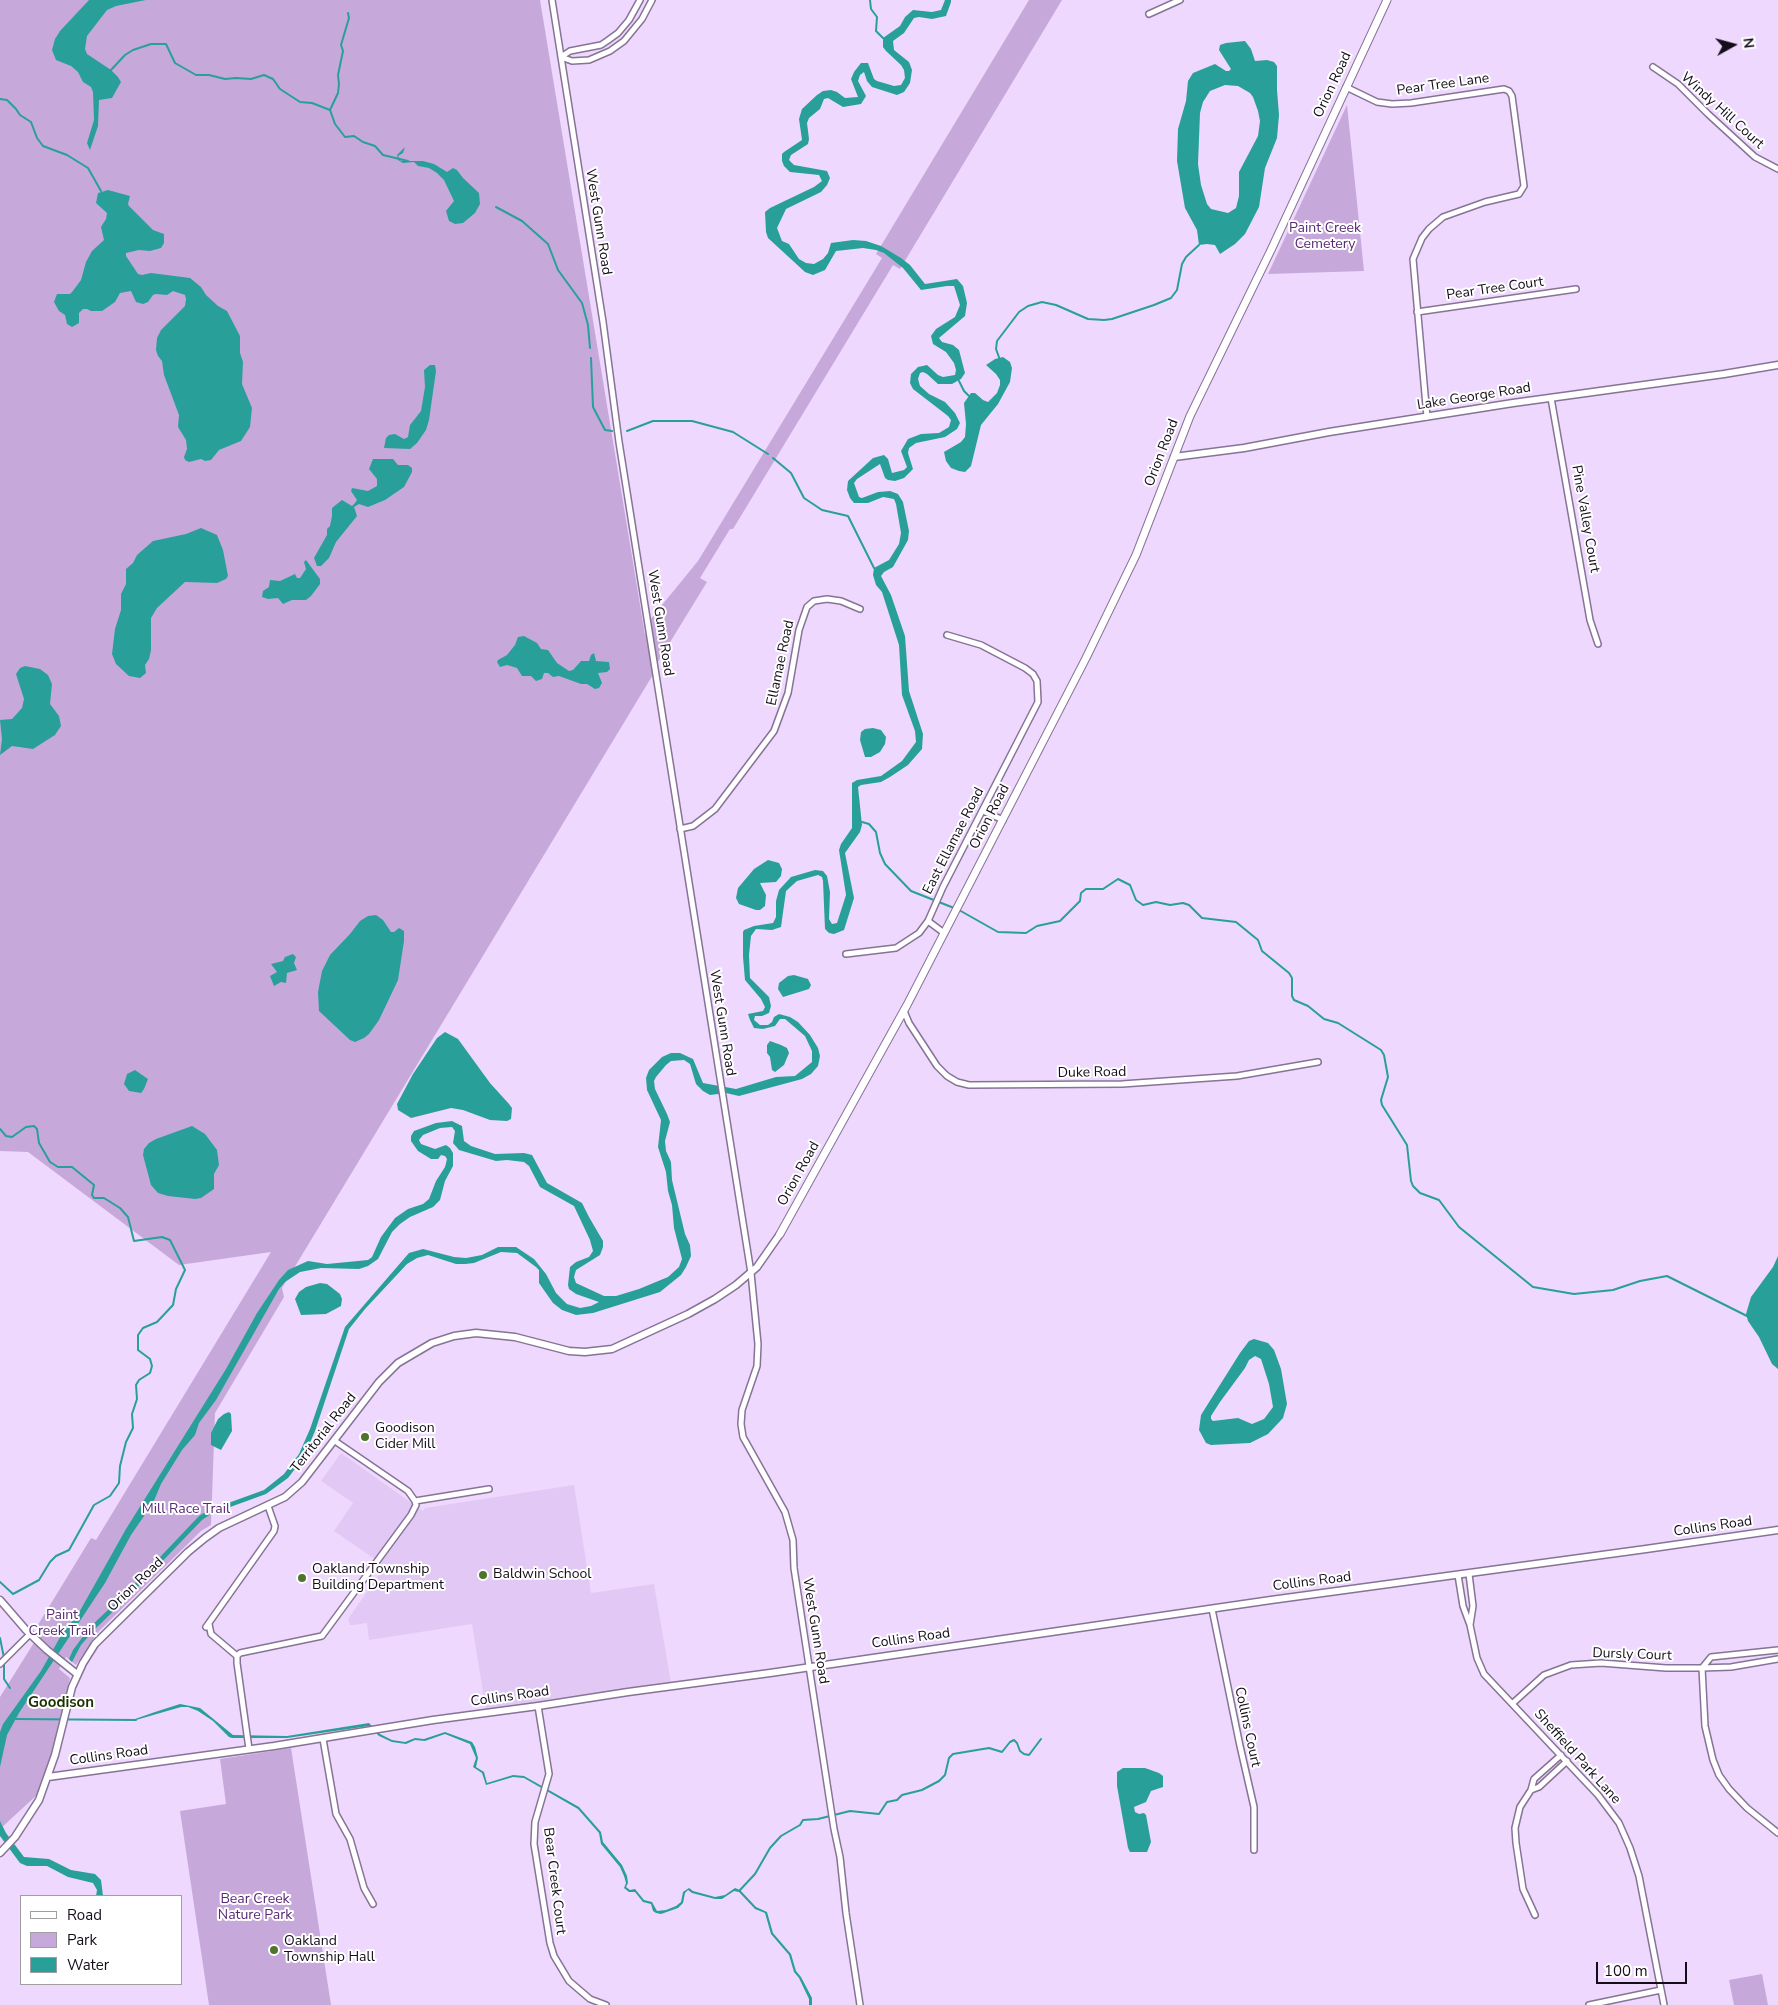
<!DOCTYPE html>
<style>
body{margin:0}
#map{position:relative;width:1778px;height:2005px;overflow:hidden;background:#eed8fe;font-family:"Nunito Sans",sans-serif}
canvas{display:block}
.legend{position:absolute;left:20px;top:1895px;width:162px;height:90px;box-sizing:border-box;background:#fff;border:1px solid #a19ea3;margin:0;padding:6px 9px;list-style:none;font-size:15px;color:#150d1a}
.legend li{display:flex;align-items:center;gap:10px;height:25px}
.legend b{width:25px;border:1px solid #a19ea3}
.north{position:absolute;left:1708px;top:20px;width:50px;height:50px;-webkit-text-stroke:4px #fff;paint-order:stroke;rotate:83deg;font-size:14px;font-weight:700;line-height:20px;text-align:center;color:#150d1a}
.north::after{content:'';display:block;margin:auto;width:18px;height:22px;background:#150d1a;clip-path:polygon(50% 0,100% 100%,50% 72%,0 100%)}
.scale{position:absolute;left:1596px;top:1962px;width:91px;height:22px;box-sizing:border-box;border:2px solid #150d1a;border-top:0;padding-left:6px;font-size:15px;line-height:18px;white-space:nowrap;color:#150d1a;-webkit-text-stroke:4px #fff;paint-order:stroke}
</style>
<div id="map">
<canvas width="1778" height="2005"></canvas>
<ul class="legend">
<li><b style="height:6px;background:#fff"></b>Road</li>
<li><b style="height:14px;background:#c6a9da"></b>Park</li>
<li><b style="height:14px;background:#299f9a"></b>Water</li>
</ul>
<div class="north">N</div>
<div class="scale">100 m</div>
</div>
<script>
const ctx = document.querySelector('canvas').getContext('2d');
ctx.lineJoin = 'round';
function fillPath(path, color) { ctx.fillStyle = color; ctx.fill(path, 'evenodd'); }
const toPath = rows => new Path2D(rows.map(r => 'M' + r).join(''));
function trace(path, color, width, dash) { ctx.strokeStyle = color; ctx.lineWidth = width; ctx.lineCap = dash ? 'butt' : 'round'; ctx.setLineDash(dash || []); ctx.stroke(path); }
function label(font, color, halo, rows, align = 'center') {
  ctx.font = font + ' "Nunito Sans",sans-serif'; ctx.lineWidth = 4; ctx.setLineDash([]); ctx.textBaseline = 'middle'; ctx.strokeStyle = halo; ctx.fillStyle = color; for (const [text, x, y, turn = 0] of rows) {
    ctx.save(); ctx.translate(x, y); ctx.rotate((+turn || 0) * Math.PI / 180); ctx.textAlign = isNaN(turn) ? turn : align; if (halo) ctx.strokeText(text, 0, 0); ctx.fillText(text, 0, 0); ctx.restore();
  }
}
const built = toPath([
 [341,1453,423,1511,425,1508,574,1485,591,1593,654,1584,671,1683,486,1710,472,1624,369,1640,367,1623,353,1625,350,1625,348,1619,385,1566,334,1531,353,1503,321,1481]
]);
const green = toPath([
 [0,0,540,0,645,635,650,627,649,621,698,561,882,258,876,254,1029,0,1062,0,900,269,893,265,733,529,730,529,700,578,707,582,656,665,657,668,282,1288,284,1297,215,1413,211,1525,201,1531,98,1632,76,1665,66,1657,59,1669,70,1678,51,1755,38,1794,0,1829,0,1697,40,1633,36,1628,91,1538,96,1540,271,1252,179,1265,28,1152,0,1151],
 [1347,105,1364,271,1268,274],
 [291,1748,331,2005,209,2005,180,1811,226,1804,220,1759],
 [1762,1974,1768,2005,1734,2005,1729,1980]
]);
const water = toPath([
 [89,0,146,0,116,6,107,10,87,36,85,49,87,54,111,70,118,77,121,82,112,98,99,100,98,126,90,150,87,143,94,120,93,92,91,87,83,82,78,72,71,66,56,60,52,50,55,39,60,31],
 [945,0,951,0,951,2,946,16,932,19,919,17,914,18,904,33,893,41,894,50,909,62,912,70,910,83,904,92,897,95,872,87,867,81,864,72,860,75,858,81,866,96,861,104,843,107,828,98,824,99,820,109,809,118,807,123,809,139,808,144,791,155,789,160,794,165,827,171,830,178,827,185,821,192,786,209,777,228,782,241,789,244,799,259,806,263,814,264,823,259,828,253,831,243,853,240,866,241,881,246,901,258,910,265,925,284,957,279,963,286,967,303,965,316,939,338,942,342,953,345,959,350,965,373,961,379,952,384,938,384,927,374,923,372,920,373,918,379,920,386,929,394,945,402,955,413,960,423,957,429,945,437,916,443,909,448,908,453,913,469,904,478,895,481,888,480,885,478,880,464,857,479,854,483,859,497,862,498,878,492,890,491,898,494,903,502,909,531,908,540,893,567,884,572,881,576,891,595,905,636,909,691,923,734,922,749,908,765,890,777,881,782,861,785,858,787,862,825,860,832,845,853,854,898,844,930,834,934,829,933,825,929,823,881,822,877,818,875,797,881,786,891,781,927,772,930,756,929,751,936,749,955,750,978,769,997,771,1006,769,1013,762,1016,755,1016,754,1020,760,1025,768,1025,772,1022,774,1017,779,1014,790,1017,798,1022,810,1035,818,1048,820,1056,818,1066,811,1074,802,1079,739,1096,726,1093,710,1095,703,1091,696,1084,690,1064,684,1060,671,1061,666,1065,656,1077,654,1081,655,1089,667,1114,670,1122,665,1141,666,1151,671,1162,672,1180,685,1234,690,1245,691,1256,686,1267,681,1275,660,1292,593,1313,576,1315,562,1310,553,1303,539,1283,539,1270,536,1267,517,1253,501,1252,474,1263,465,1264,456,1264,428,1255,417,1258,407,1264,365,1309,349,1329,315,1431,304,1457,288,1478,266,1494,211,1514,202,1520,130,1595,94,1630,81,1645,72,1662,69,1659,73,1650,90,1627,127,1592,199,1516,209,1510,264,1490,284,1474,299,1454,310,1429,345,1327,409,1253,423,1249,454,1257,466,1258,482,1255,498,1247,516,1247,534,1259,546,1274,556,1293,567,1304,580,1308,591,1306,599,1302,576,1294,569,1289,568,1285,570,1267,576,1262,589,1257,593,1251,590,1240,574,1206,540,1187,529,1166,524,1162,507,1160,496,1161,459,1150,453,1143,455,1131,452,1127,440,1128,423,1135,419,1140,421,1144,435,1149,446,1145,450,1148,453,1153,453,1166,445,1181,440,1200,433,1207,410,1217,400,1224,392,1232,378,1259,368,1266,359,1269,321,1268,300,1272,285,1282,279,1289,216,1400,199,1423,195,1435,182,1450,161,1484,153,1503,131,1535,105,1583,19,1713,7,1735,0,1767,0,1732,3,1724,41,1671,63,1632,77,1616,126,1529,226,1369,257,1313,279,1280,288,1270,308,1261,327,1264,368,1260,372,1257,381,1237,395,1218,408,1209,423,1204,429,1199,436,1181,445,1167,447,1159,445,1156,441,1155,438,1159,431,1159,418,1151,411,1141,411,1136,414,1131,436,1123,452,1121,462,1126,464,1141,471,1146,495,1154,524,1153,532,1155,547,1183,582,1203,589,1217,603,1241,603,1247,600,1255,576,1270,574,1277,576,1283,604,1296,616,1296,639,1289,668,1277,679,1267,682,1259,674,1228,672,1205,668,1191,666,1172,658,1147,661,1120,647,1090,646,1078,649,1070,662,1057,671,1053,680,1053,693,1059,703,1083,736,1089,776,1077,795,1076,812,1062,812,1051,805,1036,785,1019,780,1019,775,1026,763,1029,754,1028,750,1020,748,1014,763,1011,765,1007,761,999,745,980,743,957,743,932,744,930,754,926,773,923,776,917,776,901,779,890,791,877,815,870,823,871,827,876,830,892,829,919,832,924,837,923,846,895,839,850,841,844,852,828,852,783,857,780,881,776,902,761,916,742,915,731,902,695,899,645,882,592,876,585,873,575,874,568,889,560,899,544,901,533,896,504,894,499,883,497,868,503,854,503,850,498,847,490,848,481,873,458,884,455,888,459,892,473,904,470,907,467,901,451,908,439,921,434,939,433,949,427,951,420,948,416,913,389,910,383,911,374,918,367,927,365,938,375,943,377,955,375,956,370,954,363,946,352,933,344,931,336,936,329,955,317,960,305,954,286,947,286,921,290,903,268,884,253,876,250,863,248,836,251,825,270,813,275,805,272,768,238,766,232,765,212,770,208,814,187,822,181,819,175,790,172,784,166,782,161,782,154,784,152,802,140,799,119,802,109,817,95,823,91,831,90,837,92,845,98,858,97,851,79,854,72,861,63,868,63,874,79,877,81,894,86,901,85,905,78,904,70,901,65,886,51,883,47,883,38,900,26,905,17,913,10,932,12,941,10],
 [1245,41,1251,49,1255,61,1267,60,1274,62,1277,66,1277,90,1279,115,1277,138,1265,168,1259,207,1245,234,1235,244,1220,254,1215,245,1207,244,1199,245,1197,230,1185,208,1177,161,1178,129,1186,101,1188,81,1193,73,1215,64,1226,71,1229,71,1231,69,1219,50,1220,45,1226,43],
 [1225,85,1238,86,1250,93,1253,97,1258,111,1260,121,1258,136,1239,172,1239,196,1236,208,1228,213,1211,209,1207,204,1201,185,1198,164,1200,113,1203,102,1210,91],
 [405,147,403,153,398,156,401,161,423,161,434,164,447,172,453,168,457,170,463,178,479,193,480,204,475,213,463,223,455,224,449,221,446,211,454,201,444,180,437,173,429,168,418,166,414,162,403,163,398,160,397,155],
 [108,190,130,196,128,204,129,206,153,230,164,234,164,243,161,248,150,251,139,250,126,253,126,256,138,274,142,275,151,273,190,278,201,287,206,295,218,306,227,311,240,336,240,353,243,362,242,384,252,408,250,427,241,441,219,450,211,460,205,461,201,459,189,462,185,460,184,457,187,449,186,440,178,427,179,415,164,375,162,361,158,356,156,350,157,338,161,330,185,306,186,299,185,295,173,291,167,295,156,294,153,295,148,302,143,304,136,302,131,291,120,293,115,302,102,311,91,311,87,309,83,309,79,313,79,323,72,327,67,324,65,315,59,311,54,302,57,294,70,294,72,292,81,280,86,262,92,251,104,240,101,227,106,219,107,213,96,203,98,193],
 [1003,357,1010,362,1012,368,1010,382,998,404,981,425,971,466,965,472,959,471,951,468,946,461,944,452,961,442,965,437,966,424,964,403,971,393,975,393,983,400,988,402,997,393,1000,385,1000,380,996,374,986,365,995,359],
 [430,365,435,365,436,371,429,420,426,430,417,443,410,449,384,448,386,438,389,435,395,434,404,439,408,437,410,425,421,411,425,387,424,370],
 [373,459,393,459,398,465,408,465,412,468,412,472,404,487,385,500,368,507,359,504,354,507,357,516,336,542,329,558,321,566,317,566,314,558,327,535,327,529,330,526,332,516,332,508,342,500,352,506,355,503,357,500,351,491,352,488,368,491,377,486,377,479,369,469],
 [201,528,217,535,223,550,228,576,226,579,217,583,185,582,157,608,151,618,151,650,149,659,145,665,146,673,140,678,129,676,116,664,112,654,115,629,121,610,121,594,126,584,126,569,133,563,137,555,153,541,186,534],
 [306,560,320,579,320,584,311,596,306,600,292,600,283,604,278,598,268,599,262,597,263,591,269,587,270,580,280,581,295,574,297,578,300,578,306,569,304,562],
 [524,636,537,643,541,649,548,650,557,663,569,671,573,670,581,661,589,661,591,655,594,653,596,661,609,662,610,669,607,672,598,673,602,683,599,688,595,689,587,684,581,684,559,676,553,677,548,673,544,673,542,679,536,681,531,676,522,676,517,668,507,665,500,667,497,662,498,660,507,655,515,645,518,637],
 [25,666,40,669,48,675,52,684,50,704,59,716,61,726,55,735,33,749,12,746,0,755,2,739,0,720,12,719,22,708,24,699,16,674,20,668],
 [873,728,881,730,886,737,885,744,880,752,871,757,865,757,860,740,861,732,865,729],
 [768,860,779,863,782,869,781,876,776,882,760,883,766,895,765,906,760,910,756,910,739,904,736,898,738,888,754,869],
 [376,915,383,920,391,932,394,932,399,928,404,931,404,941,398,980,379,1020,369,1034,364,1038,355,1042,350,1040,319,1011,318,992,322,971,330,955,350,934,360,921,368,916],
 [293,954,296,957,294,963,297,970,287,973,286,983,281,982,274,986,270,976,277,972,271,964,283,961,285,957],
 [794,975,808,979,811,985,809,989,783,997,778,989,779,983,788,976],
 [445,1032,458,1039,490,1083,509,1104,512,1108,511,1119,507,1121,490,1120,463,1110,451,1108,411,1118,398,1110,397,1104,413,1074,437,1038],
 [770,1041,781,1045,787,1048,789,1053,784,1065,775,1072,772,1070,770,1057,767,1053,767,1045],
 [135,1070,148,1079,144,1089,141,1093,129,1091,124,1084,127,1074],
 [192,1126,205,1134,217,1150,219,1165,214,1174,214,1189,201,1198,195,1199,168,1196,158,1193,151,1185,143,1155,144,1149,149,1143,156,1139],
 [1778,1256,1778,1369,1772,1364,1759,1337,1748,1321,1746,1314,1751,1297,1773,1267],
 [320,1283,327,1284,340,1294,342,1299,341,1306,326,1314,301,1315,295,1299,299,1292,306,1287],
 [1254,1339,1268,1343,1274,1350,1281,1369,1287,1404,1283,1418,1268,1434,1250,1443,1211,1445,1206,1443,1199,1430,1201,1415,1240,1353,1249,1341],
 [1255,1356,1261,1359,1269,1384,1273,1407,1264,1419,1252,1424,1238,1418,1213,1421,1211,1419,1211,1416,1220,1402,1245,1368,1249,1360],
 [229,1412,231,1414,232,1431,221,1450,211,1445,211,1433,218,1419,224,1414],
 [180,1704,200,1708,233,1735,287,1736,369,1723,380,1734,392,1740,405,1742,415,1738,424,1739,445,1732,472,1742,475,1747,478,1758,476,1767,484,1772,487,1783,513,1775,524,1776,579,1807,601,1832,603,1842,622,1865,627,1876,628,1883,626,1887,630,1890,635,1889,644,1900,652,1902,657,1911,666,1910,676,1906,681,1902,683,1892,689,1888,693,1891,715,1897,725,1895,735,1888,740,1890,756,1907,767,1912,773,1933,791,1954,796,1971,801,1977,812,1998,812,2005,809,2005,809,1999,799,1978,794,1972,789,1955,771,1934,765,1913,755,1909,739,1892,734,1891,722,1899,715,1899,692,1893,688,1890,685,1893,683,1903,678,1908,661,1914,656,1913,653,1911,651,1904,643,1902,635,1892,629,1892,624,1888,626,1883,624,1876,620,1867,601,1844,599,1833,578,1809,524,1778,513,1777,486,1785,482,1773,473,1767,476,1758,470,1744,445,1734,425,1741,415,1740,406,1744,392,1742,379,1736,369,1726,287,1738,232,1738,229,1737,213,1721,198,1711,188,1707,181,1707,136,1720,135,1719,155,1712],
 [1123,1768,1145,1768,1159,1773,1163,1776,1163,1787,1151,1791,1146,1802,1134,1807,1135,1812,1139,1814,1144,1813,1146,1815,1151,1842,1147,1852,1130,1852,1128,1848,1117,1786,1117,1772],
 [0,1821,6,1833,24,1857,49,1859,71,1870,95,1874,101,1880,103,1896,96,1896,97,1890,93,1883,68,1877,47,1866,27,1866,20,1863,0,1836]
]);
const stream = toPath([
 [870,0,871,9,877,17,876,31,883,38],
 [348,13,349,18,341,45,343,51,338,75,339,84,338,93,330,110,335,124,345,137,354,136,363,142,375,146,383,155,408,161],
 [111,70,125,55,133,50,151,44,166,44,175,63,196,75,209,75,225,79,236,78,251,79,264,75,273,79,280,89,300,102,312,103,330,110],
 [0,99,7,100,16,109,20,115,31,122,37,138,43,146,67,155,88,168,101,191],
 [496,207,522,221,548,244,558,270,582,303,588,325,590,348],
 [591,358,593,407,605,430,612,431],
 [1000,360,996,349,997,341,1019,312,1028,306,1042,302,1056,305,1088,319,1104,320,1112,319,1154,305,1171,298,1177,290,1182,264,1186,257,1199,245],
 [959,381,964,391,970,397],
 [627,431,653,421,692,421,733,432,768,454],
 [773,458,791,473,804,498,822,510,848,516,874,568],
 [862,822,869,824,876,832,880,853,885,864,911,891,954,908],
 [959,910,998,932,1026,933,1037,926,1060,921,1080,901,1081,893,1086,889,1103,889,1118,879,1130,885,1136,900,1143,905,1156,902,1170,905,1183,903,1189,905,1202,918,1236,922,1258,940,1262,951,1289,973,1292,978,1292,996,1294,1000,1308,1006,1324,1019,1338,1023,1381,1050,1384,1055,1388,1077,1381,1100,1382,1105,1407,1145,1411,1181,1413,1186,1420,1193,1439,1200,1459,1227,1533,1287,1574,1294,1613,1290,1640,1281,1667,1276,1747,1316],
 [0,1129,6,1136,12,1137,26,1127,34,1126,37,1129,39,1143,50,1162,58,1167,72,1167,94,1185,92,1195,94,1198,104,1198,120,1208,128,1217,134,1241,162,1237,170,1240,185,1270,176,1289,173,1305,157,1322,143,1328,138,1335,138,1350,150,1359,152,1366,150,1373,139,1380,136,1385,137,1399,132,1414,133,1428,126,1442,120,1466,119,1483,110,1496,94,1505,69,1550,56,1556,50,1562,39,1580,13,1594,0,1582],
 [0,1638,4,1658],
 [4,1662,4,1679,10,1688],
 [16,1719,136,1720],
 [740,1890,755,1874,770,1848,781,1836,800,1825,803,1820,818,1819,850,1811,879,1814,887,1802,897,1800,902,1795,922,1790,939,1781,945,1775,949,1758,953,1754,989,1748,1002,1752,1010,1742,1014,1740,1017,1743,1020,1751,1024,1754,1029,1755,1041,1739]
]);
const minor = toPath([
 [552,0,603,322,619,442,751,1273,758,1344,757,1366,742,1410,741,1424,743,1437,785,1512,793,1540,794,1568,834,1829,840,1857,846,1913,860,2005],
 [1149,14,1180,0],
 [561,57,572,61,589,60,610,51,624,41,642,19,652,0],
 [561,57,570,51,601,45,607,41,618,33,629,20,640,0],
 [1653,67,1678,84,1708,114,1755,157,1778,169],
 [1346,87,1377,102,1392,104,1411,103,1504,89,1509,91,1512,96,1524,186,1519,194,1485,202,1443,217,1429,229,1422,238,1413,259,1427,417],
 [1417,312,1576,289],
 [1551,398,1590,620,1598,644],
 [983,811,1003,820],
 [680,829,693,826,715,809,774,731,788,693,799,630,807,607,814,601,827,599,841,601,860,609],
 [928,921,944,933],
 [846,954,896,948,919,933,928,921,943,887,1038,702,1037,681,1033,674,1025,668,981,645,947,635],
 [904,1011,909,1023,937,1066,947,1076,957,1082,969,1085,1122,1084,1237,1076,1318,1062],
 [335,1441,408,1491,415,1501],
 [415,1501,489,1489],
 [1458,1575,1463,1606,1470,1625,1473,1606,1469,1574],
 [1212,1609,1240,1746,1254,1807,1254,1850],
 [209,1624,211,1634,237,1656],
 [1470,1625,1477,1658,1484,1674,1598,1795,1619,1823,1630,1848,1639,1876,1664,2005],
 [206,1627,274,1531,275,1526,268,1506],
 [237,1656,240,1653,322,1636,411,1515,416,1505,415,1501],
 [237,1656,237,1663,249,1749],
 [0,1664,30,1634],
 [1702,1668,1705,1726,1713,1760,1719,1775,1729,1789,1747,1808,1778,1833],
 [1702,1668,1711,1657,1778,1650],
 [1513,1703,1544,1675,1571,1665,1601,1663,1666,1668,1702,1668,1731,1667,1778,1659],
 [538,1706,549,1774,535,1822,534,1844,550,1943,554,1956,569,1981,590,1999,606,2005],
 [323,1739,336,1814,350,1839,364,1888,373,1904],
 [1561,1755,1534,1779,1531,1790,1539,1787,1567,1761],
 [1531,1790,1520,1807,1515,1828,1516,1843,1523,1889,1535,1915],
 [1589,2005,1661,1990]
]);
const tertiary = toPath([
 [1174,457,1244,448,1329,432,1513,403,1724,374,1778,365],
 [0,1600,26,1630,47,1650,77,1674],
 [48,1777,274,1746,433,1720,538,1706,628,1692,770,1673,1271,1600,1646,1549,1778,1530],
 [0,1853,15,1837,39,1800,55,1755,72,1687,83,1663,95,1644,188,1552,205,1538,219,1528,285,1497,302,1482,379,1382,398,1363,432,1343,454,1336,476,1333,515,1337,569,1351,585,1352,612,1349,688,1314,715,1299,736,1285,757,1267,780,1234]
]);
const secondary = toPath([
 [780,1234,907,1005,1086,658,1136,555,1190,416,1271,250,1387,0]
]);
const markers = [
 [365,1437,5,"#51742c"],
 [483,1575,5,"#51742c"],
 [302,1578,5,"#51742c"],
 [274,1950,5,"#51742c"]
];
const streetNames = [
 ["Orion Road",1333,85,-65],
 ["Pear Tree Lane",1443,85,-8],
 ["Windy Hill Court",1722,111,42],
 ["West Gunn Road",598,222,81],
 ["Pear Tree Court",1495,289,-8],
 ["Lake George Road",1474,397,-9],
 ["Orion Road",1162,453,-69],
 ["Pine Valley Court",1585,519,80],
 ["West Gunn Road",660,623,81],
 ["Ellamae Road",781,663,-78],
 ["Orion Road",990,817,-63],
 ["East Ellamae Road",954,841,-63],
 ["West Gunn Road",722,1023,81],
 ["Duke Road",1092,1073,-1],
 ["Orion Road",799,1174,-61],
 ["Territorial Road",324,1433,-52],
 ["Collins Road",1713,1527,-8],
 ["Collins Road",1312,1582,-7],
 ["Orion Road",136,1585,-44],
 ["West Gunn Road",815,1631,81],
 ["Collins Road",911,1639,-8],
 ["Dursly Court",1632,1655,2],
 ["Collins Road",510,1697,-8],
 ["Collins Court",1247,1727,78],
 ["Collins Road",109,1756,-8],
 ["Sheffield Park Lane",1577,1757,48],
 ["Bear Creek Court",554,1881,83]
];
const parkNames = [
 ["Paint Creek",1325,229],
 ["Cemetery",1325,245],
 ["Mill Race Trail",186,1510],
 ["Paint",62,1616],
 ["Creek Trail",62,1632],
 ["Bear Creek",255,1900],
 ["Nature Park",255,1916]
];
const poiNames = [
 ["Goodison",375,1429],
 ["Cider Mill",375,1445],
 ["Oakland Township",312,1570],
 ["Building Department",312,1586],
 ["Baldwin School",493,1575],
 ["Oakland",284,1942],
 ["Township Hall",284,1958]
];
const neighbourhoodNames = [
 ["Goodison",61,1703]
];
fillPath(built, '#e2c9f5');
fillPath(green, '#c6a9da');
fillPath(water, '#299f9a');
trace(stream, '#299f9a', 2);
trace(minor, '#867395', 8);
trace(tertiary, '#867395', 9);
trace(secondary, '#867395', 9);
trace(minor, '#fff', 5);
trace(tertiary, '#fff', 6);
trace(secondary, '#fff', 7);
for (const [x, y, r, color] of markers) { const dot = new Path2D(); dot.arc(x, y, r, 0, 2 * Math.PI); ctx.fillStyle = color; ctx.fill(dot); trace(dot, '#fff', 2); }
label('14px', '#150d1a', '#fff', streetNames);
label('14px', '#592975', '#fff', parkNames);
label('14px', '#150d1a', '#fff', poiNames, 'left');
label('bold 15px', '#1c3200', '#fff', neighbourhoodNames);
</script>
